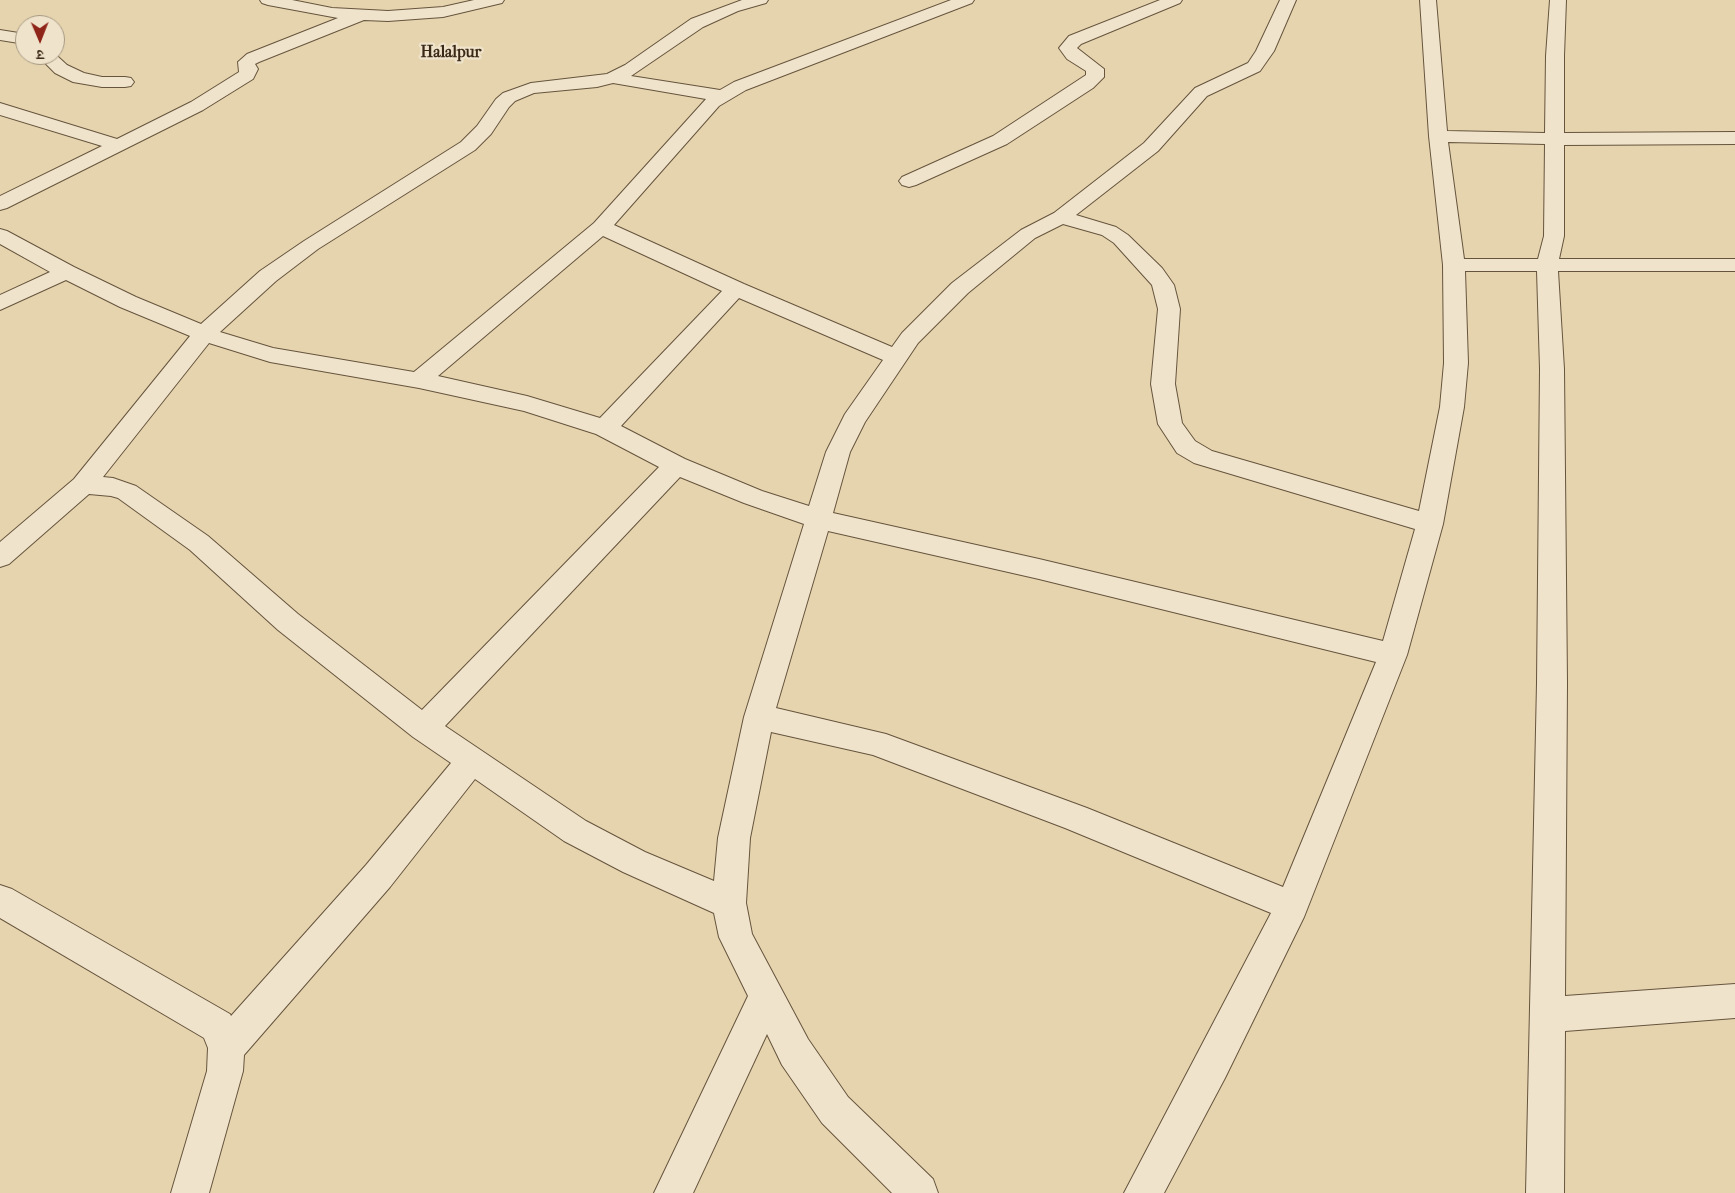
<!DOCTYPE html>
<meta charset="utf-8">
<style>
body{margin:0}
#map{position:relative;width:1735px;height:1193px;overflow:hidden;background:#e6d4af;font-family:"IM FELL French Canon","Noto Serif Devanagari",serif}
canvas{display:block}
.north{position:absolute;left:15px;top:15px;width:50px;height:50px;box-sizing:border-box;background:#efe3cb;border:1px solid #a79983;border-radius:50%;rotate:179deg;font-size:14px;font-weight:700;line-height:20px;text-align:center;color:#3b2917}
.north::after{content:'';display:block;margin:auto;width:18px;height:22px;background:#8f2418;clip-path:polygon(50% 0,100% 100%,50% 72%,0 100%)}
</style>
<div id="map">
<canvas width="1735" height="1193"></canvas>
<div class="north">उ</div>
</div>
<script>
const ctx = document.querySelector('canvas').getContext('2d');
ctx.lineJoin = 'round';
const toPath = rows => new Path2D(rows.map(r => 'M' + r).join(''));
function trace(path, color, width, dash) { ctx.strokeStyle = color; ctx.lineWidth = width; ctx.lineCap = dash ? 'butt' : 'round'; ctx.setLineDash(dash || []); ctx.stroke(path); }
function fillPath(path, color) { ctx.fillStyle = color; ctx.fill(path, 'evenodd'); }
function label(font, color, halo, rows, align = 'center') {
  ctx.font = font + ' "IM FELL French Canon",serif'; ctx.lineWidth = 4.5; ctx.setLineDash([]); ctx.textBaseline = 'middle'; ctx.strokeStyle = halo; ctx.fillStyle = color; for (const [text, x, y, turn = 0] of rows) {
    ctx.save(); ctx.translate(x, y); ctx.rotate((+turn || 0) * Math.PI / 180); ctx.textAlign = isNaN(turn) ? turn : align; if (halo) ctx.strokeText(text, 0, 0); ctx.fillText(text, 0, 0); ctx.restore();
  }
}
const minor = toPath([
 [260,0,292,0,332,8,388,11,443,7,474,0,504,0,502,3,443,17,388,21,364,20,259,62,255,64,258,69,253,79,203,110,7,208,0,210,0,196,102,146,0,115,0,103,117,139,191,102,239,72,238,62,247,54,338,18,268,5,262,3,260,0],
 [742,0,768,0,766,3,738,11,703,27,631,76,720,90,734,82,951,0,974,0,972,3,746,90,719,106,614,225,744,284,892,347,902,333,952,283,1021,230,1054,213,1144,143,1195,88,1248,63,1256,51,1280,0,1296,0,1274,51,1260,71,1207,96,1158,151,1076,215,1116,227,1128,235,1162,268,1174,285,1180,309,1175,384,1182,423,1195,441,1212,451,1419,511,1440,407,1444,363,1443,265,1429,136,1420,0,1436,0,1447,131,1545,133,1546,56,1550,0,1566,0,1564,56,1564,133,1735,132,1735,144,1564,145,1564,236,1559,259,1735,259,1735,271,1558,271,1564,369,1567,683,1565,996,1735,984,1735,1018,1565,1031,1564,1193,1526,1193,1537,683,1540,369,1537,271,1465,271,1468,363,1464,407,1443,524,1407,655,1304,917,1225,1078,1164,1193,1124,1193,1271,913,1065,828,873,755,771,732,750,838,746,903,752,934,808,1039,848,1097,933,1179,938,1193,892,1193,822,1123,782,1065,767,1034,693,1193,654,1193,748,996,719,937,714,913,623,872,564,841,475,779,390,887,244,1055,243,1071,209,1193,171,1193,207,1071,208,1048,204,1038,0,918,0,885,12,889,230,1014,231,1016,366,865,451,763,413,737,278,630,190,550,118,498,111,496,89,494,9,564,0,567,0,542,74,479,190,336,120,307,66,280,0,310,0,295,50,272,0,244,0,229,7,231,74,267,136,297,201,324,260,271,304,241,461,142,477,126,496,99,503,93,531,83,607,74,625,65,691,19,742,0],
 [613,83,706,99,594,223,414,372,273,348,220,332,276,281,318,249,475,150,491,134,509,107,515,101,534,93,597,87,613,83],
 [1448,142,1545,144,1544,236,1538,259,1464,259,1448,142],
 [1063,224,1102,235,1114,243,1152,285,1158,309,1151,384,1158,424,1177,453,1194,463,1415,529,1383,641,1039,559,833,513,850,452,865,422,918,343,968,293,1035,238,1063,224],
 [603,236,722,291,600,418,527,396,438,376,603,236],
 [739,298,883,360,845,414,826,452,809,506,762,491,685,459,621,426,739,298],
 [209,343,270,362,419,388,524,411,596,434,659,467,422,710,298,614,208,536,136,486,113,478,103,477,209,343],
 [680,477,744,503,804,524,744,717,718,838,714,881,645,852,586,821,445,726,680,477],
 [828,531,1039,579,1376,662,1283,887,1087,808,886,734,776,708,828,531],
 [1160,0,1182,0,1180,3,1081,44,1077,48,1104,69,1104,77,1093,88,1007,144,916,185,909,187,902,185,899,181,902,177,993,136,1086,75,1086,71,1067,59,1059,48,1069,36,1160,0],
 [0,30,25,34,25,44,0,40,0,30],
 [55,54,67,65,84,73,102,77,125,77,131,78,134,82,131,86,125,87,102,87,73,82,55,73,37,55,55,54]
]);
const farQuarternames = [
 ["Halalpur",451,53]
];
trace(minor, '#66543d', 2);
fillPath(minor, '#efe3cb');
label('bold 16px', '#3b2917', '#efe3cb', farQuarternames);
</script>
